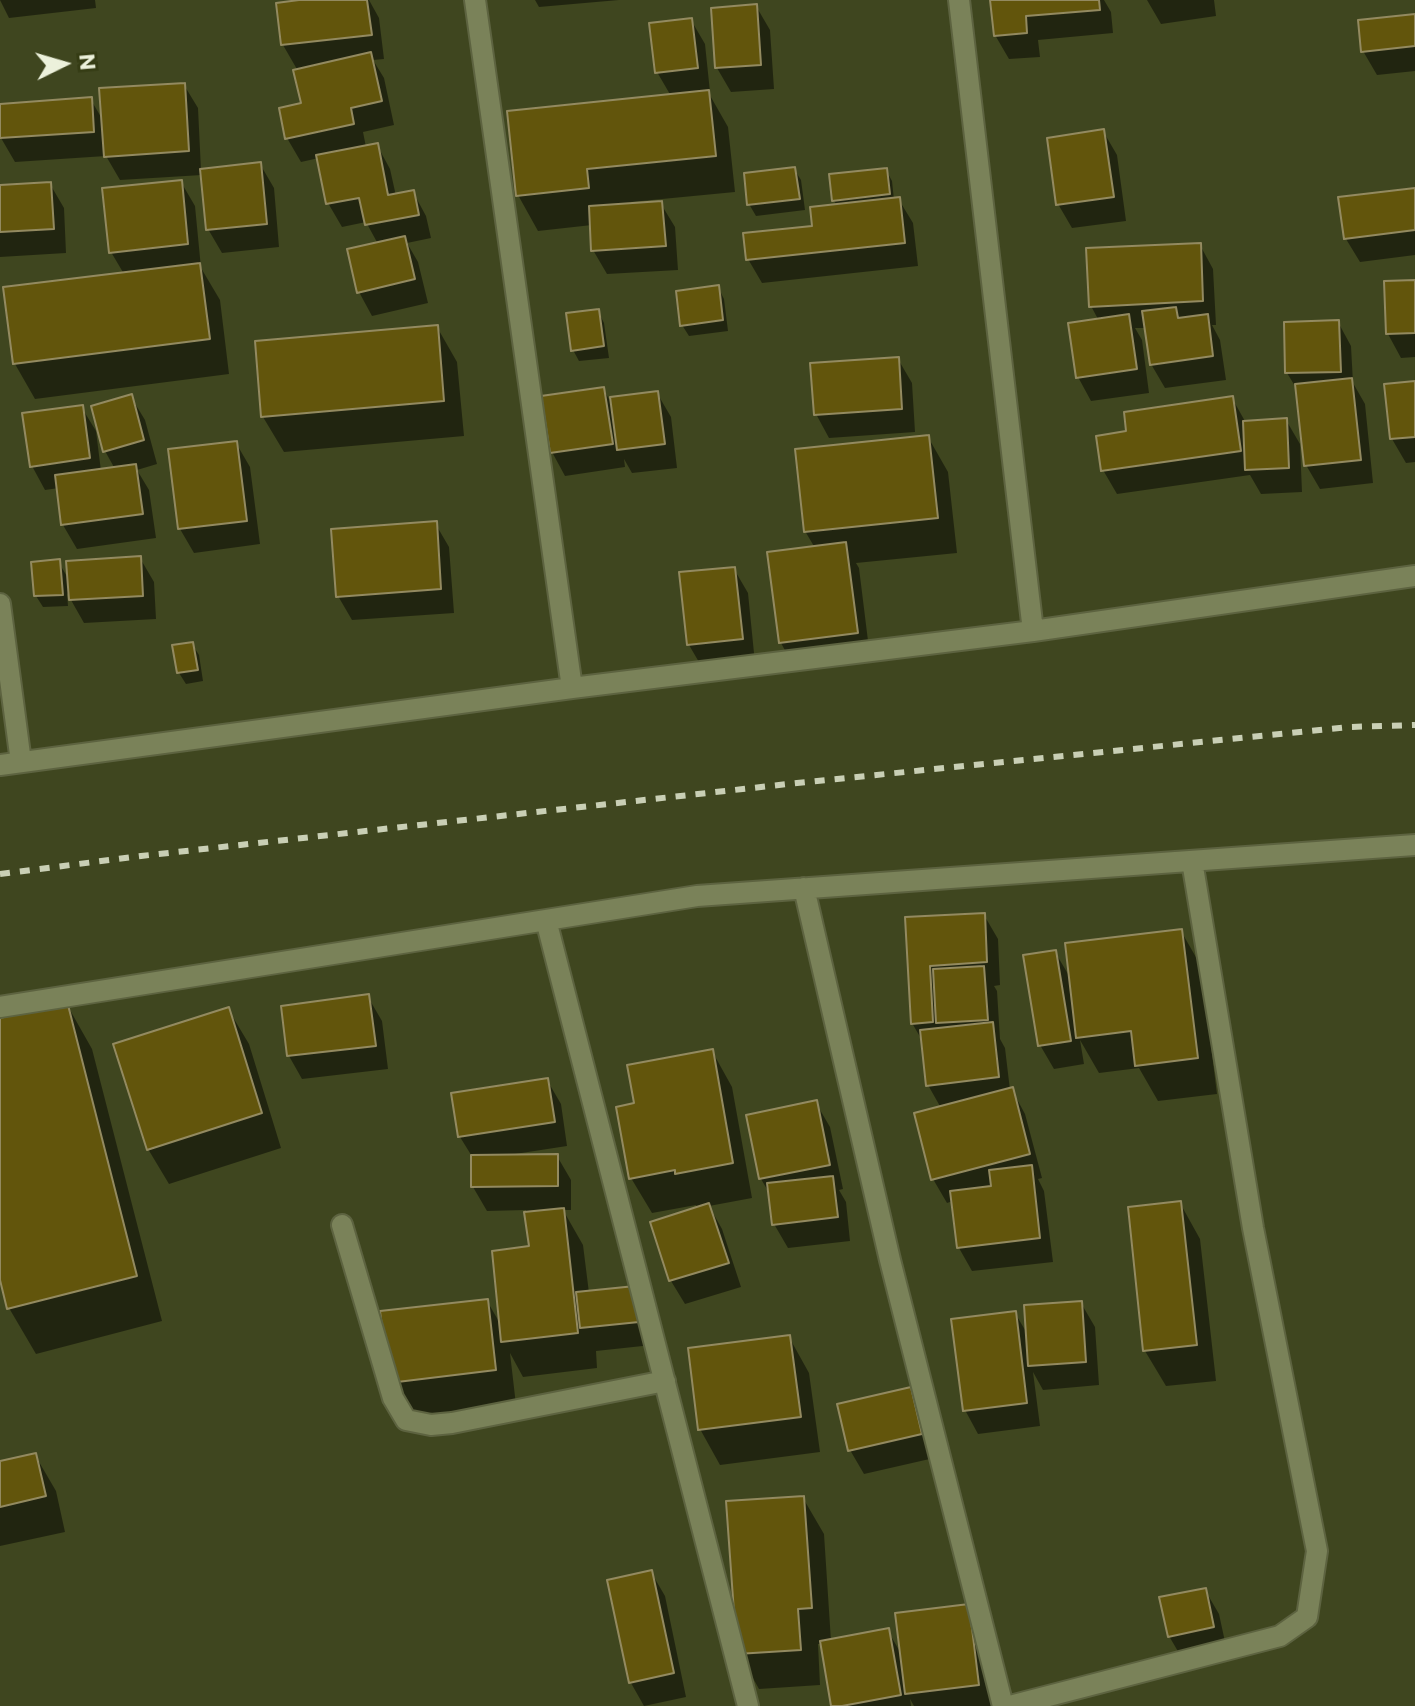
<!DOCTYPE html>
<style>
body{margin:0}
#map{position:relative;width:1415px;height:1706px;overflow:hidden;background:#3f461f;font-family:Commissioner,sans-serif}
canvas{display:block}
.north{position:absolute;left:24px;top:24px;width:80px;height:80px;-webkit-text-stroke:6px #353c14;paint-order:stroke;rotate:85deg;font-size:22px;font-weight:700;line-height:32px;text-align:center;color:#ecf1db}
.north::after{content:'';display:block;margin:auto;width:28px;height:36px;background:#ecf1db;clip-path:polygon(50% 0,100% 100%,50% 72%,0 100%)}
</style>
<div id="map">
<canvas width="1415" height="1706"></canvas>
<div class="north">N</div>
</div>
<script>
const ctx = document.querySelector('canvas').getContext('2d');
ctx.lineJoin = 'round';
function fillPath(path, color) { ctx.fillStyle = color; ctx.fill(path, 'evenodd'); }
const toPath = rows => new Path2D(rows.map(r => 'M' + r).join(''));
function trace(path, color, width, dash) { ctx.strokeStyle = color; ctx.lineWidth = width; ctx.lineCap = dash ? 'butt' : 'round'; ctx.setLineDash(dash || []); ctx.stroke(path); }
const shadow = toPath([
 [0,0,95,0,96,8,9,18],
 [316,0,369,0,379,18,384,59,373,60,384,78,394,125,363,132,366,147,377,145,390,169,396,196,413,192,426,216,431,238,407,243,418,262,428,303,372,316,359,292,378,244,366,222,342,227,328,203,319,158,301,162,287,138,303,104,298,71,283,45],
 [535,0,619,0,539,7],
 [992,0,1104,0,1111,12,1113,33,1038,40,1040,57,1009,59,995,35],
 [1147,0,1214,0,1216,16,1161,24],
 [756,6,770,30,774,89,731,92,717,68],
 [1415,16,1415,71,1377,75,1363,51],
 [691,20,705,44,710,92,708,92,728,127,735,192,631,202,632,205,661,204,675,227,678,270,607,274,593,250,592,225,538,231,518,195,671,96,657,72],
 [184,85,198,108,201,170,260,164,274,188,279,247,222,253,208,229,202,175,120,180,106,156,15,162,1,138,0,106,91,100,104,122],
 [1103,131,1117,155,1126,221,1072,228,1058,204],
 [794,169,801,180,805,210,756,216,749,204],
 [886,170,892,181,894,200,899,200,913,223,918,266,762,283,748,259,814,228,837,206,834,201],
 [181,182,195,206,201,268,220,300,229,374,35,399,15,364,124,274,111,252],
 [50,184,64,208,66,253,0,257,0,187],
 [1415,190,1415,255,1360,262,1346,239],
 [1200,245,1213,269,1216,325,1212,325,1220,340,1226,380,1165,388,1151,364,1146,328,1135,328,1142,340,1149,393,1091,401,1078,377,1099,321,1091,306],
 [1415,282,1415,357,1401,358,1388,334],
 [718,287,724,299,728,331,689,336,682,325],
 [598,311,604,323,609,358,579,361,573,350],
 [1338,322,1351,346,1353,383,1365,404,1373,483,1320,489,1306,465,1298,391,1287,373],
 [437,327,457,362,464,436,284,452,263,417],
 [898,359,912,383,915,432,829,438,816,414],
 [1415,383,1415,462,1406,463,1392,439,1386,386],
 [603,389,609,399,657,393,671,417,677,468,632,473,624,459,625,467,565,476,552,452],
 [131,397,145,420,157,464,137,470,149,490,156,538,77,549,63,525,59,488,45,490,32,466,82,408,96,431,101,471,115,469,105,451],
 [1232,398,1246,423,1286,420,1300,444,1302,492,1261,494,1250,475,1117,494,1103,470,1128,433],
 [928,437,948,472,957,553,856,563,859,568,870,657,794,667,781,643,769,554,815,548,805,531],
 [236,443,250,467,260,544,194,553,180,529],
 [435,523,449,547,454,613,352,620,338,596],
 [140,558,154,582,156,619,84,623,67,593,68,606,43,607,36,596,58,561,69,580],
 [734,569,748,593,755,663,703,669,689,645,681,574],
 [192,644,199,655,203,681,186,684,179,673],
 [984,915,998,939,1000,985,994,986,997,991,1000,1039,1005,1048,1010,1090,1012,1090,1025,1114,1042,1178,1038,1179,1044,1191,1053,1262,972,1271,959,1248,953,1201,947,1203,933,1179,941,1108,928,1085,923,1042,912,1023,907,919],
 [1181,931,1201,966,1217,1094,1158,1101,1139,1068,1099,1073,1080,1040,1084,1064,1054,1069,1040,1045,1055,952,1071,979],
 [368,997,382,1021,388,1069,302,1079,289,1056],
 [66,1003,92,1049,162,1321,36,1354,9,1308,0,1272,0,1020],
 [228,1009,249,1044,281,1148,169,1184,148,1149],
 [712,1051,732,1087,752,1198,709,1206,722,1229,741,1287,685,1304,671,1281,653,1223,698,1209,696,1205,652,1213,631,1178,636,1105],
 [547,1080,561,1104,567,1146,515,1154,515,1156,557,1156,571,1180,571,1210,563,1210,583,1245,589,1293,634,1288,652,1345,596,1351,597,1368,523,1377,510,1353,516,1405,412,1418,391,1382,487,1301,501,1325,531,1248,526,1210,487,1211,473,1187,473,1158,460,1137],
 [816,1103,830,1127,843,1189,839,1190,846,1202,850,1241,788,1248,774,1224,771,1196,761,1179,749,1116],
 [1180,1203,1200,1239,1216,1381,1166,1386,1145,1351,1130,1209],
 [1081,1303,1095,1327,1099,1385,1043,1390,1033,1372,1040,1426,978,1434,965,1410,1015,1313,1028,1335],
 [789,1337,809,1373,820,1452,720,1465,700,1429],
 [910,1390,924,1413,934,1458,864,1474,850,1450],
 [35,1455,56,1491,65,1532,0,1546,0,1463],
 [803,1498,824,1534,831,1641,888,1631,903,1657,968,1606,981,1630,991,1706,914,1706,910,1699,911,1706,833,1706,822,1644,818,1644,820,1685,759,1689,739,1653],
 [651,1572,665,1596,686,1697,644,1706,631,1683,609,1581],
 [1205,1590,1219,1614,1227,1651,1183,1660,1169,1636]
]);
const building = toPath([
 [299,0,367,0,372,35,281,45,276,3,299,0],
 [990,0,1099,0,1100,10,1026,16,1027,33,994,36,990,0],
 [757,4,761,65,715,68,711,8,757,4],
 [1415,14,1415,46,1361,52,1358,20,1415,14],
 [692,18,698,68,655,73,649,23,692,18],
 [371,52,382,101,351,108,354,124,285,139,279,108,301,103,293,70,371,52],
 [185,83,189,151,104,157,99,88,185,83],
 [709,90,716,156,587,169,589,188,516,196,507,111,709,90],
 [92,97,94,132,0,138,0,104,92,97],
 [1104,129,1114,197,1056,205,1047,138,1104,129],
 [378,143,388,195,414,190,419,215,365,225,359,198,326,204,316,155,378,143],
 [261,162,267,224,206,230,200,169,261,162],
 [795,167,800,199,747,205,744,173,795,167],
 [887,168,890,194,832,201,829,174,887,168],
 [182,180,188,244,109,253,102,188,182,180],
 [51,182,54,229,0,232,0,185,51,182],
 [1415,188,1415,230,1344,239,1338,197,1415,188],
 [900,197,905,243,746,260,743,233,812,226,810,207,900,197],
 [662,201,666,246,591,251,589,206,662,201],
 [405,236,415,279,357,293,347,249,405,236],
 [1201,243,1203,301,1089,307,1086,248,1201,243],
 [200,263,210,339,13,364,3,287,200,263],
 [1415,280,1415,333,1386,334,1384,281,1415,280],
 [719,285,723,320,680,326,676,291,719,285],
 [1176,307,1178,318,1208,314,1213,356,1150,365,1142,311,1176,307],
 [599,309,604,346,571,351,566,313,599,309],
 [1129,314,1137,369,1076,378,1068,323,1129,314],
 [1339,320,1341,372,1285,373,1284,322,1339,320],
 [438,325,444,401,261,417,255,341,438,325],
 [899,357,902,409,814,415,810,363,899,357],
 [1352,378,1361,460,1304,466,1295,384,1352,378],
 [1415,381,1415,437,1390,439,1384,384,1415,381],
 [604,387,613,444,550,453,541,396,604,387],
 [658,391,665,444,617,450,610,397,658,391],
 [132,394,144,440,103,452,91,406,132,394],
 [1233,396,1241,451,1101,471,1096,436,1126,431,1124,412,1233,396],
 [83,405,90,458,30,467,22,413,83,405],
 [1287,418,1289,468,1245,470,1243,421,1287,418],
 [929,435,938,518,804,532,795,449,929,435],
 [237,441,247,521,178,529,168,449,237,441],
 [136,464,143,514,61,525,55,475,136,464],
 [437,521,441,589,336,597,331,529,437,521],
 [846,542,858,633,779,643,767,552,846,542],
 [141,556,143,596,69,600,66,561,141,556],
 [60,559,63,595,34,596,31,562,60,559],
 [735,567,743,639,687,645,679,572,735,567],
 [193,642,198,670,177,673,172,645,193,642],
 [985,913,987,962,930,966,933,1022,911,1024,905,917,985,913],
 [1182,929,1198,1058,1135,1066,1131,1031,1076,1038,1065,943,1182,929],
 [1056,950,1071,1041,1038,1046,1023,955,1056,950],
 [984,966,988,1020,936,1023,933,969,984,966],
 [369,994,376,1046,287,1056,281,1006,369,994],
 [67,1001,137,1276,7,1309,0,1280,0,1018,67,1001],
 [229,1007,262,1113,147,1150,113,1044,229,1007],
 [993,1022,999,1077,926,1086,920,1030,993,1022],
 [713,1049,733,1163,675,1174,675,1170,629,1179,616,1107,634,1103,627,1065,713,1049],
 [548,1078,555,1122,458,1137,451,1093,548,1078],
 [1013,1087,1030,1154,931,1180,914,1113,1013,1087],
 [817,1100,830,1165,759,1179,746,1115,817,1100],
 [558,1154,558,1186,471,1187,471,1155,558,1154],
 [1032,1165,1040,1238,957,1248,950,1191,991,1186,989,1170,1032,1165],
 [833,1176,838,1217,772,1225,767,1183,833,1176],
 [1181,1201,1197,1345,1143,1351,1128,1207,1181,1201],
 [709,1203,729,1263,669,1281,650,1222,709,1203],
 [564,1208,578,1333,501,1342,492,1251,529,1246,524,1212,564,1208],
 [635,1286,639,1322,580,1328,576,1292,635,1286],
 [488,1299,496,1370,389,1383,380,1311,488,1299],
 [1082,1301,1086,1362,1028,1366,1024,1305,1082,1301],
 [1016,1311,1027,1403,963,1411,951,1319,1016,1311],
 [790,1335,801,1417,698,1430,688,1348,790,1335],
 [911,1387,922,1434,848,1451,837,1404,911,1387],
 [36,1453,46,1496,0,1507,0,1461,36,1453],
 [804,1496,812,1608,798,1609,801,1650,737,1654,726,1501,804,1496],
 [652,1570,674,1673,629,1683,607,1580,652,1570],
 [1206,1588,1214,1627,1168,1637,1159,1597,1206,1588],
 [969,1604,979,1685,905,1694,895,1613,969,1604],
 [889,1628,901,1695,842,1706,831,1706,820,1641,889,1628]
]);
const street = toPath([
 [959,0,1033,631,1415,576],
 [0,604,21,762],
 [572,688,1033,631],
 [0,765,572,688,475,0],
 [804,888,890,1260,1003,1706],
 [546,920,748,1706],
 [0,1007,697,896,1415,845],
 [342,1225,393,1398,406,1420,431,1425,452,1423,665,1381],
 [1010,1706,1280,1636,1307,1617,1317,1551,1253,1228,1192,861]
]);
const rail = toPath([
 [0,874,141,856,797,783,1349,727,1415,725]
]);
fillPath(shadow, '#0007');
fillPath(building, '#62550c');
trace(building, '#938a60', 2);
trace(street, '#5d6340', 24);
trace(street, '#7a8259', 20);
trace(rail, '#c9cfb5', 6, [10, 10]);
</script>
